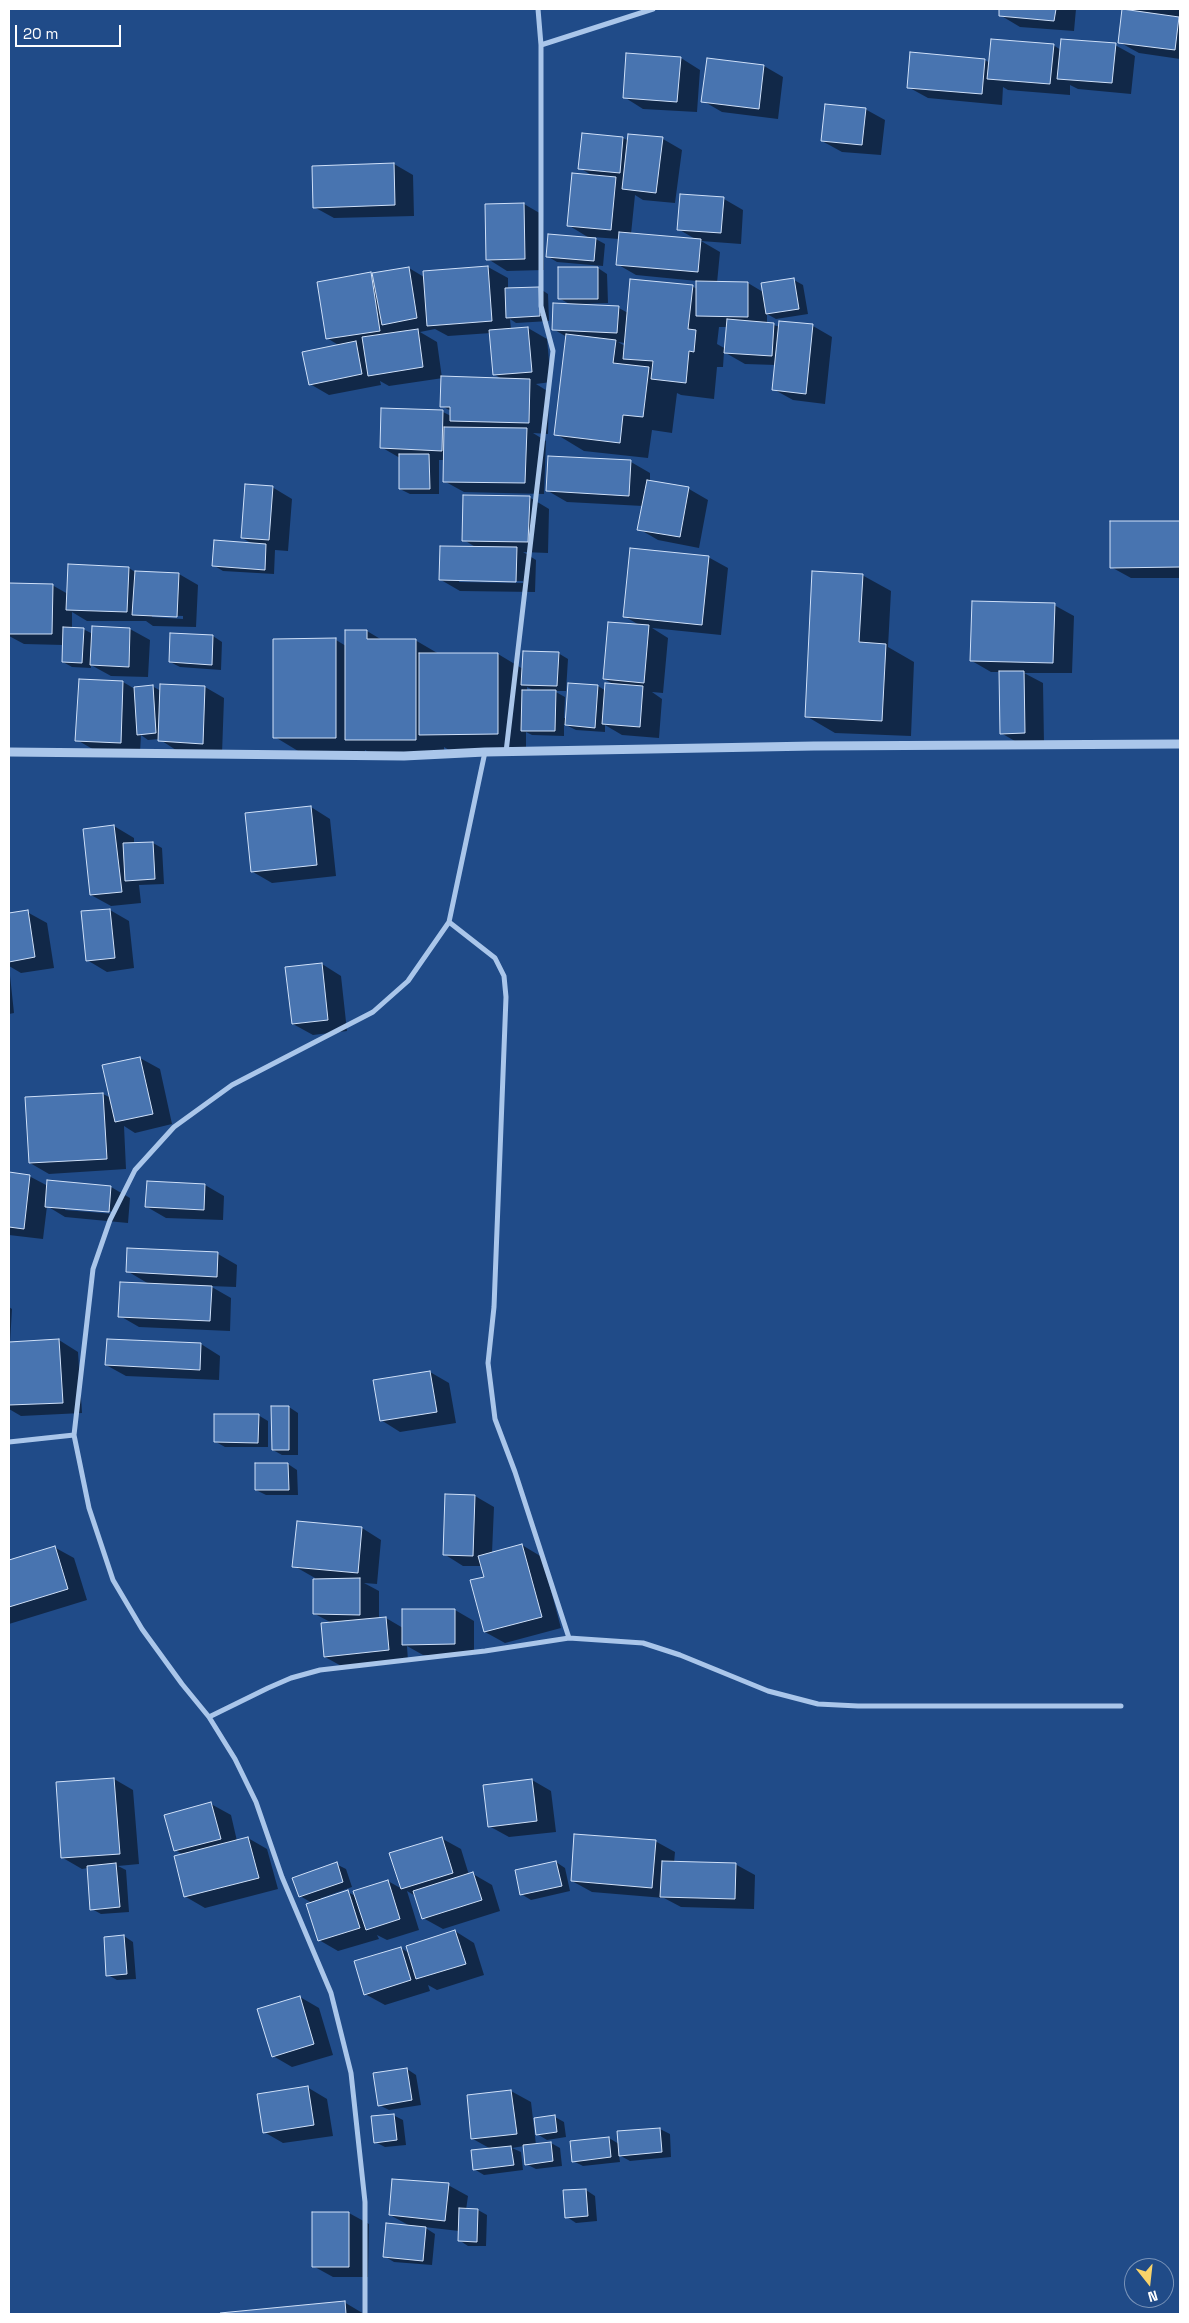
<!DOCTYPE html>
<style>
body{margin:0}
#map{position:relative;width:1189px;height:2323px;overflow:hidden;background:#204b88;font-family:"Space Grotesk",sans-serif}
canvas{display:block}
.frame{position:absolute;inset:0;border:10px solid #fff;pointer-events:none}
.north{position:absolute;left:1124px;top:2258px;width:50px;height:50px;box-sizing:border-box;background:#204b88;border:1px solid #7993b8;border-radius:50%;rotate:164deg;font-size:14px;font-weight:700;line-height:20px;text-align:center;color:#fff}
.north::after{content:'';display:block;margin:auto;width:18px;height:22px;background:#f8d36a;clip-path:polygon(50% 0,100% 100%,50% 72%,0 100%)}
.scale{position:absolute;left:15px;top:25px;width:106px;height:22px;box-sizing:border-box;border:2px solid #fff;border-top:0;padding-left:6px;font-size:15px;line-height:18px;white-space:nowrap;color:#fff;-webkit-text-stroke:4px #204b88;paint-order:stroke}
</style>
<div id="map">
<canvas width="1189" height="2323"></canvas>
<div class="frame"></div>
<div class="north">N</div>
<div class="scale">20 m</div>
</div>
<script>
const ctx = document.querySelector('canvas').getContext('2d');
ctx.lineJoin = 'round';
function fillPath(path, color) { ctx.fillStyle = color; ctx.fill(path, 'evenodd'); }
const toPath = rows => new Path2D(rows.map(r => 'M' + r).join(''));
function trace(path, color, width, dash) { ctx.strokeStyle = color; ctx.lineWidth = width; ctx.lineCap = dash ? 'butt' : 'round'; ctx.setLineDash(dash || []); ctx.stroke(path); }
const shadow = toPath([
 [1001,9,1076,9,1074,31,1020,27,1000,15],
 [1131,9,1180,9,1180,59,1139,53,1119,42,1138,13],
 [1053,45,1061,50,1115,45,1135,56,1131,94,1078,89,1070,85,1070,95,1008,90,1003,87,1002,105,928,98,908,87,912,54,985,60,990,63],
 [681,58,700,70,697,112,643,109,624,97],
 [708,59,764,66,783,77,778,119,722,112,703,101],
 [865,109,885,120,881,155,842,152,822,141],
 [583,134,623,138,629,141,663,139,682,150,675,203,643,200,635,195,631,234,697,240,678,229,724,199,743,210,741,244,701,241,720,252,717,283,748,283,763,292,794,280,803,285,808,314,776,319,767,314,767,323,780,327,813,326,832,337,825,404,793,400,773,389,776,365,745,364,724,352,723,367,717,367,714,399,681,395,677,393,672,433,652,430,648,458,584,451,556,434,567,337,553,329,571,305,559,298,598,268,607,274,608,303,583,304,583,306,619,308,628,313,692,286,697,289,697,281,636,275,617,264,619,239,592,237,605,244,603,266,557,262,547,256,591,239,568,225,593,176,580,168],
 [719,327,728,327,726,349,717,344],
 [618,342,625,343,625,346],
 [394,164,413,175,414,216,334,218,314,207],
 [524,204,543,215,544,270,507,271,488,259],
 [488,267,508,278,508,289,539,288,548,294,549,321,516,323,510,319,511,329,528,328,547,339,551,382,536,384,549,392,548,434,533,433,546,441,544,494,464,492,444,481,445,460,439,460,439,494,410,494,400,489,400,458,381,447,443,412,451,416,451,411,442,406,443,378,389,386,380,381,381,385,329,395,310,384,340,346,327,338,370,274,374,276,409,268,424,277,424,272],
 [435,329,448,336,491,333,494,374,503,380,442,378,437,342,420,332],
 [631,462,650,473,650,482,689,489,708,500,699,548,658,540,639,529,643,506,567,502,548,491],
 [272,487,292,499,288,551,275,550,274,574,223,571,213,565,253,544,242,538],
 [529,497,549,509,548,553,523,552,536,560,535,592,460,591,441,580,477,548,464,540],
 [459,580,523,581,523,583,459,582],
 [1111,522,1180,522,1180,578,1131,578,1111,567],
 [708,557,728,568,721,635,652,628,668,638,663,693,652,692,662,699,659,738,622,735,605,725,605,732,576,730,564,724,564,736,532,735,526,732,526,750,449,750,444,747,444,756,375,756,365,750,365,754,303,754,275,737,336,640,346,646,367,631,382,640,415,640,439,654,498,654,523,669,558,653,568,659,566,691,569,691,569,684,598,686,606,691,615,685,604,679,641,626,624,616],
 [527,687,535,691,527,691],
 [554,691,569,691,567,718,564,718,565,697],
 [129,568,135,572,179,574,198,585,196,627,153,626,146,621,87,621,72,612,72,628,83,629,93,634,93,627,130,629,150,640,148,677,111,676,91,665,91,668,72,667,63,662,64,645,24,644,9,636,9,584,52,585,68,594],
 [152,615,183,616,183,619,152,617],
 [862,575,891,591,888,647,914,662,911,736,835,733,806,716],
 [1054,605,1074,616,1072,673,1024,673,1043,683,1044,744,1020,744,1001,733,1000,672,991,672,972,661],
 [213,636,222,642,221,670,180,667,170,662],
 [80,680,123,682,135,689,152,686,161,691,205,687,224,698,222,754,179,752,159,739,148,740,141,735,140,753,96,751,77,740],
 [311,807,330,819,336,876,272,883,253,872],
 [114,826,134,838,134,844,153,843,162,848,164,884,139,885,141,903,111,906,91,895,84,830],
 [110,910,129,921,134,968,107,972,87,960],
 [27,912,47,923,54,968,21,973,9,966,14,1013,9,1014,9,915],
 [322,964,341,976,347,1031,313,1035,293,1024],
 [140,1058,160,1069,172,1124,135,1133,124,1126,126,1169,49,1174,30,1163,103,1094,111,1098],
 [9,1174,29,1176,48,1186,111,1187,130,1198,128,1223,65,1217,47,1206,43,1239,9,1235],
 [65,1207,115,1212,115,1214,65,1210],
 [148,1182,205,1185,224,1196,223,1220,166,1218,147,1207],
 [218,1254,237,1265,236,1287,210,1286,231,1298,230,1331,139,1327,120,1316,149,1284,127,1271],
 [9,1307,12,1309,10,1343,59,1340,78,1352,82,1413,21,1416,9,1409],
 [108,1340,201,1344,220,1356,219,1380,126,1376,106,1365],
 [430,1372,449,1383,456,1423,400,1432,381,1420],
 [289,1407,298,1413,298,1455,282,1455,273,1450],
 [258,1415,268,1421,268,1447,225,1447,216,1442],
 [288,1464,297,1470,298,1495,266,1495,256,1490],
 [475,1496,494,1507,492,1553,522,1545,542,1557,561,1628,505,1643,485,1632,485,1578,482,1566,463,1566,444,1554],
 [362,1528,381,1540,377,1584,364,1583,379,1591,379,1619,386,1618,403,1628,455,1610,474,1621,474,1655,423,1655,407,1646,408,1661,345,1668,325,1657,332,1623,315,1614,315,1578,294,1566],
 [54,1547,74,1558,87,1600,9,1624,9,1562],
 [114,1779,133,1790,139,1864,118,1866,126,1870,129,1912,101,1914,92,1909,88,1868,82,1869,63,1858],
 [532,1780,551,1791,556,1832,509,1837,489,1826],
 [211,1804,231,1815,237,1841,248,1838,267,1849,278,1889,205,1908,186,1897,184,1855,175,1850],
 [441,1838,461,1849,469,1875,473,1874,492,1885,500,1911,443,1929,423,1918,417,1897,407,1891,419,1930,387,1940,377,1935,379,1939,338,1951,319,1940,312,1903,300,1896,336,1864,346,1869,352,1887,321,1898,321,1900,348,1892,357,1897,388,1881,402,1889,391,1854],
 [655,1841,675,1852,674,1863,735,1864,755,1875,754,1909,681,1907,664,1898,592,1892,572,1881],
 [556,1862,565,1868,570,1891,531,1900,521,1894],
 [455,1931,474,1943,484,1975,437,1990,428,1985,430,1991,385,2005,365,1994,401,1948,409,1953],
 [124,1936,133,1942,136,1979,117,1980,108,1975],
 [300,1997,319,2008,333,2055,292,2067,273,2056],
 [407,2069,416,2075,421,2105,389,2110,379,2105],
 [307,2087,327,2099,333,2136,283,2143,264,2132],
 [511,2091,531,2102,536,2145,551,2143,560,2148,562,2166,536,2169,526,2164,524,2146,512,2148,521,2152,523,2170,484,2175,474,2169,491,2149,473,2139],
 [393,2115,403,2120,406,2145,385,2147,375,2142],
 [555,2117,564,2122,566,2137,547,2140,537,2134],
 [660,2129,670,2134,671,2157,630,2161,619,2155,620,2162,583,2166,573,2161,609,2138,619,2144,619,2132],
 [448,2185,468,2196,466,2210,478,2210,487,2215,486,2246,468,2246,459,2240,459,2231,424,2227,435,2234,432,2265,394,2262,384,2256,412,2227,390,2215],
 [586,2190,595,2196,597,2221,576,2223,567,2217],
 [313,2213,349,2213,369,2224,368,2277,333,2277,313,2266],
 [344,2302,364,2314,221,2314]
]);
const building = toPath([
 [999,9,1056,9,1054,21,999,16,999,9],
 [1122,9,1179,17,1175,50,1118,43,1122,9],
 [991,39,1054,44,1050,84,987,79,991,39],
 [1061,39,1116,43,1112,83,1057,79,1061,39],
 [910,52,985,59,982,94,907,88,910,52],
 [626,53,681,57,677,102,623,98,626,53],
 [707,58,764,65,759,109,701,102,707,58],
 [825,104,866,108,862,145,821,141,825,104],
 [582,133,623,137,620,173,578,169,582,133],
 [628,134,663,137,656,193,622,189,628,134],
 [394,163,395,205,313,208,312,166,394,163],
 [572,173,616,177,611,230,567,226,572,173],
 [680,194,724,197,721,233,677,230,680,194],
 [524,203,525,259,486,260,485,204,524,203],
 [619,232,701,239,698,272,616,265,619,232],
 [548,234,596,238,594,261,546,257,548,234],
 [488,266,492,321,427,326,423,271,488,266],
 [409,267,417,318,382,325,372,273,409,267],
 [558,267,598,267,598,299,558,299,558,267],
 [371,272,380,331,326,339,317,282,371,272],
 [794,278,799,309,766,314,761,283,794,278],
 [630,279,693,285,688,329,696,330,694,352,689,351,686,383,651,379,653,361,623,359,630,279],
 [696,281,748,282,748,317,696,316,696,281],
 [539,287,540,316,506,318,505,288,539,287],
 [553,303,619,306,617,333,552,330,553,303],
 [727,319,774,323,772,356,724,353,727,319],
 [779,321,813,324,806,394,772,390,779,321],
 [528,327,532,372,493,375,489,330,528,327],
 [418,329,423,367,368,376,362,337,418,329],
 [566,334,616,340,613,363,649,367,643,417,623,415,620,443,554,435,566,334],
 [356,341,362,374,309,385,302,352,356,341],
 [441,376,530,379,529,423,450,421,450,407,440,407,441,376],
 [381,408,443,410,442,451,380,448,381,408],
 [444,427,527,428,525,483,443,482,444,427],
 [399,454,429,454,430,489,399,489,399,454],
 [548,456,631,460,629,496,546,491,548,456],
 [647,480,689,487,680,537,637,530,647,480],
 [245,484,273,486,269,540,241,538,245,484],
 [463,495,530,496,528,542,462,541,463,495],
 [1110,521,1180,521,1180,567,1110,568,1110,521],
 [214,540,266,544,265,570,212,566,214,540],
 [440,546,517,547,516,582,439,580,440,546],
 [630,548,709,556,702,625,623,617,630,548],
 [68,564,129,567,127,612,66,610,68,564],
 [135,571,179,573,177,617,132,615,135,571],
 [812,571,863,574,859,642,886,644,882,721,805,717,812,571],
 [9,583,53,584,52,634,9,634,9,583],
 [972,601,1055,603,1053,663,970,661,972,601],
 [608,622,649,625,644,683,603,679,608,622],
 [92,626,130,628,129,667,90,665,92,626],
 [63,627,84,628,82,663,62,662,63,627],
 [345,630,367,630,367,639,416,639,416,740,345,740,345,630],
 [170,633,213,635,212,665,169,662,170,633],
 [336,638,336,738,273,738,273,639,336,638],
 [523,651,559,652,557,686,521,685,523,651],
 [419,653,498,653,498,734,419,735,419,653],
 [999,671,1024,671,1025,733,1000,734,999,671],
 [79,679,123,681,121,743,75,741,79,679],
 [568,683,598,685,595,728,565,725,568,683],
 [605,683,643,686,640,727,602,724,605,683],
 [160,684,205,686,203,744,158,741,160,684],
 [153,685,156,733,137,735,134,687,153,685],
 [522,690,556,690,555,731,521,731,522,690],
 [311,806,317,865,251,872,245,813,311,806],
 [114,825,122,892,90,895,83,829,114,825],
 [153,842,155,879,125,881,123,843,153,842],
 [110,909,115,958,86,961,81,911,110,909],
 [28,910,35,957,9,962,9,913,28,910],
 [322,963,328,1020,292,1024,285,967,322,963],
 [140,1057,153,1114,115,1122,102,1065,140,1057],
 [103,1093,107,1159,29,1163,25,1097,103,1093],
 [9,1172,30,1175,24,1229,9,1227,9,1172],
 [47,1180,111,1186,109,1212,45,1207,47,1180],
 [147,1181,205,1184,204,1210,145,1207,147,1181],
 [127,1248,218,1252,217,1277,126,1272,127,1248],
 [120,1282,212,1286,210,1321,118,1317,120,1282],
 [59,1339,63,1403,9,1405,9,1342,59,1339],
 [107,1339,201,1343,200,1370,105,1365,107,1339],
 [430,1371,437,1412,380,1421,373,1380,430,1371],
 [271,1406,289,1406,289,1450,272,1450,271,1406],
 [214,1414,259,1414,258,1443,214,1442,214,1414],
 [255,1463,288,1463,289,1490,255,1490,255,1463],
 [445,1494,475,1495,473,1556,443,1555,445,1494],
 [297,1521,362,1527,358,1573,292,1567,297,1521],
 [522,1544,542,1617,484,1632,470,1580,484,1577,478,1556,522,1544],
 [55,1546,68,1589,9,1607,9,1560,55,1546],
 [360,1578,360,1615,313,1614,313,1579,360,1578],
 [402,1609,455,1609,455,1644,402,1645,402,1609],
 [386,1617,389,1650,324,1657,321,1623,386,1617],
 [114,1778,120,1854,61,1858,56,1782,114,1778],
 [532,1779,537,1821,488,1827,483,1785,532,1779],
 [211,1802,221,1839,174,1851,164,1815,211,1802],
 [574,1834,656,1840,652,1888,571,1881,574,1834],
 [248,1837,259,1878,184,1897,174,1856,248,1837],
 [442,1837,453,1873,401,1889,389,1853,442,1837],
 [556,1861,562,1886,520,1895,515,1870,556,1861],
 [662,1861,736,1863,735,1899,660,1897,662,1861],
 [337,1862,343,1882,299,1897,292,1878,337,1862],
 [116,1863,120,1907,90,1910,87,1866,116,1863],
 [473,1872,482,1900,422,1919,413,1891,473,1872],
 [388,1880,400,1919,366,1930,353,1891,388,1880],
 [348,1890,360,1928,318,1941,306,1904,348,1890],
 [455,1930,466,1964,416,1979,406,1946,455,1930],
 [124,1935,127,1974,106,1976,104,1937,124,1935],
 [401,1947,411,1980,364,1995,354,1961,401,1947],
 [300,1996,314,2044,272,2057,257,2009,300,1996],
 [407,2068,412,2100,378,2106,373,2073,407,2068],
 [308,2086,314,2125,263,2133,257,2094,308,2086],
 [511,2090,517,2134,471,2139,467,2095,511,2090],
 [394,2114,397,2140,374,2143,371,2116,394,2114],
 [555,2115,557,2132,536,2135,534,2118,555,2115],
 [660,2128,662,2152,619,2156,617,2131,660,2128],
 [609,2137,611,2157,572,2162,570,2141,609,2137],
 [551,2142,553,2161,525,2165,523,2145,551,2142],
 [511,2146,514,2165,473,2170,471,2150,511,2146],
 [392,2179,449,2183,445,2221,389,2215,392,2179],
 [586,2189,588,2216,565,2218,563,2190,586,2189],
 [459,2208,478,2209,477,2242,458,2241,459,2208],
 [312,2212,349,2212,349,2267,312,2267,312,2212],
 [386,2223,426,2227,423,2261,383,2257,386,2223],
 [345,2301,346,2314,220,2314,220,2313,345,2301]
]);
const minor = toPath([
 [541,45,653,9],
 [506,752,553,351,541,306,541,45,538,9],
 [449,922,495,958,504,976,506,997,494,1307,488,1363,495,1419,515,1472,569,1638],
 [9,1442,74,1435],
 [209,1717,268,1688,291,1678,320,1670,485,1651,569,1638,643,1643,680,1655,768,1691,818,1704,858,1706,1121,1706],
 [365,2314,365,2202,351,2073,331,1993,282,1877,256,1802,235,1759,209,1717,182,1684,142,1629,113,1580,89,1508,74,1435,93,1269,110,1220,135,1170,174,1127,232,1085,373,1012,408,981,449,922,485,752]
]);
const tertiary = toPath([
 [9,752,404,756,485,752,814,746,1180,744]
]);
fillPath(shadow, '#0007');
fillPath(building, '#4874b0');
trace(building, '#cfe0f8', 1);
trace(minor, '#aac6ea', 5);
trace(tertiary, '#aac6ea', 9);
</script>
